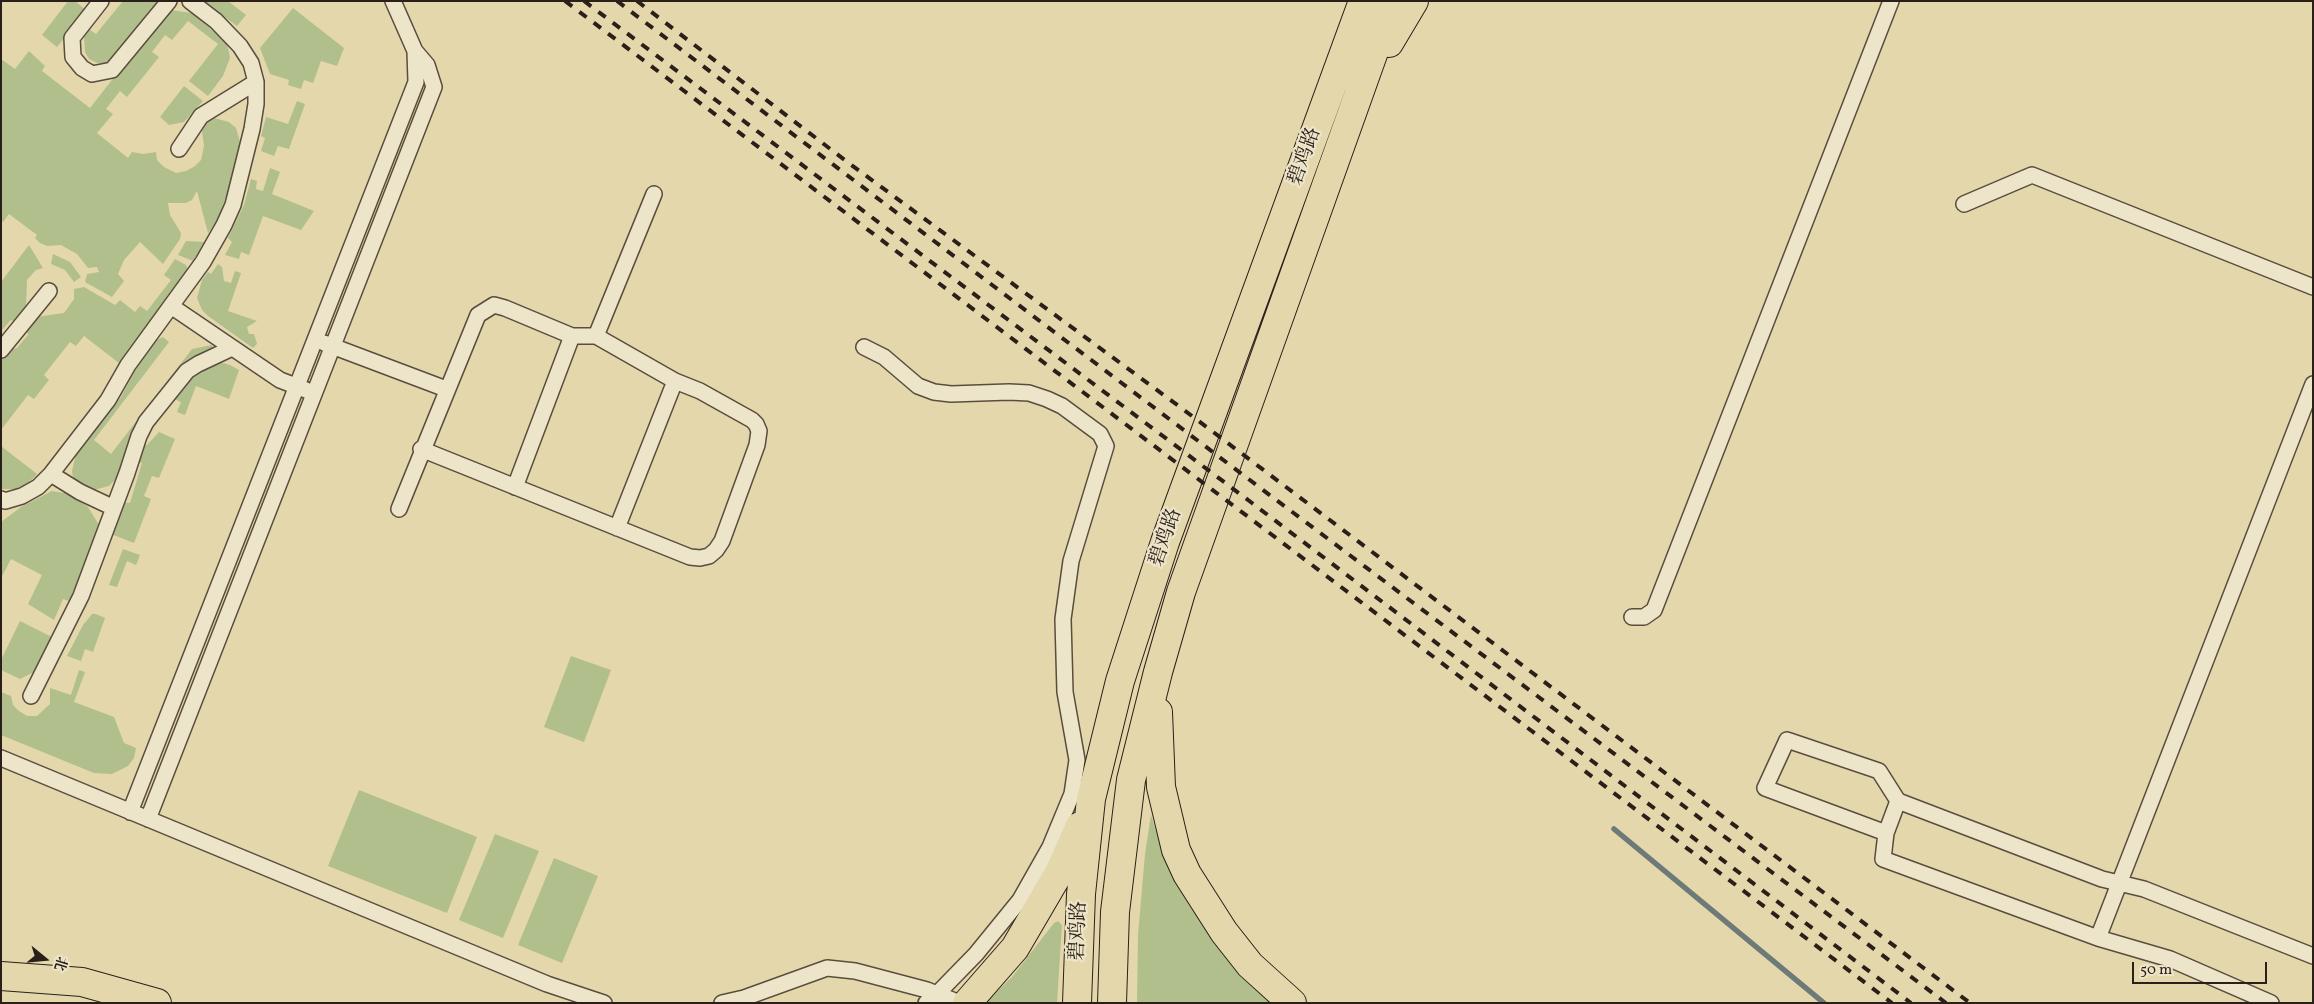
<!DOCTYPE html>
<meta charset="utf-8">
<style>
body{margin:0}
#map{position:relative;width:2314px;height:1004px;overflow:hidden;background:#e4d7ac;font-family:Vollkorn,"Noto Serif SC",serif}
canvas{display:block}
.frame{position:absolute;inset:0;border:2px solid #2b1f19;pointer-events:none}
.north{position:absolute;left:20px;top:934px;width:50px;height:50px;-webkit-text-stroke:4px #ede5c9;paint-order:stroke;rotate:107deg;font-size:14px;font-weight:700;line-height:20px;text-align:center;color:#2b1f19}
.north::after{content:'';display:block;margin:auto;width:18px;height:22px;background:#2b1f19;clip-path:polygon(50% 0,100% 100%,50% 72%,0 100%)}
.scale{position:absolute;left:2132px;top:962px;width:135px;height:22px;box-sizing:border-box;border:2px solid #2b1f19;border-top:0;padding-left:6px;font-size:15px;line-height:18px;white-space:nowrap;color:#2b1f19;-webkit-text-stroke:4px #ede5c9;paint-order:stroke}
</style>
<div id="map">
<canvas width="2314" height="1004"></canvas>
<div class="frame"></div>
<div class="north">北</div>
<div class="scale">50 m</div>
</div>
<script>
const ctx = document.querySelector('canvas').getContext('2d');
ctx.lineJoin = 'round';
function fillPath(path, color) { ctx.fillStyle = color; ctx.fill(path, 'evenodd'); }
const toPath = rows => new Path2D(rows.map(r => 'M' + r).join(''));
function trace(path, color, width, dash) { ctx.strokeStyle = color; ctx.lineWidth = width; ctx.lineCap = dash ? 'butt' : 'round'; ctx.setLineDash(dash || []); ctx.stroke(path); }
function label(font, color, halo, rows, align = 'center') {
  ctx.font = font + ' Vollkorn,"Noto Serif SC",serif'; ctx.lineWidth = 4.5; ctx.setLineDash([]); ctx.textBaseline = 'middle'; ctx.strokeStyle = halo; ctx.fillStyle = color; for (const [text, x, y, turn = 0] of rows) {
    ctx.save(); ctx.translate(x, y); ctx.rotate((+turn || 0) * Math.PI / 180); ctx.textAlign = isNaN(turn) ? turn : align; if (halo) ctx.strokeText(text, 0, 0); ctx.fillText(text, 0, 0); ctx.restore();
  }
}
const green = toPath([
 [68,1,75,1,87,11,57,47,42,35],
 [123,1,158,1,157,9,114,59,107,63,97,63,89,59,85,52,84,36,87,28,96,34],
 [207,1,228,1,246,15,237,26,205,3],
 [293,8,344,48,337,66,321,61,313,83,304,80,301,89,288,85,289,80,270,74,260,48],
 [171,10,192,13,227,43,230,58,223,76,208,96,189,81,218,44,188,21,172,40,165,35,152,52,159,57,127,97,120,91,106,109,113,114,97,133,128,158,132,152,143,154,156,152,157,160,164,167,176,173,186,171,195,166,201,160,204,146,202,131,208,120,214,118,229,122,236,128,240,142,239,151,227,195,217,220,208,233,197,191,192,200,186,203,168,203,170,215,181,233,180,239,163,264,140,242,124,260,118,274,124,281,112,297,85,282,87,274,99,272,97,267,88,268,77,254,61,245,47,246,40,243,35,238,37,235,9,214,3,222,1,221,1,59,15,69,29,51,45,66,42,71,90,108,164,13],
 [184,86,203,101,184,122,169,125,160,117],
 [297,101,305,104,289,149,278,146,274,156,261,151,265,138,261,136,266,117,288,124],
 [270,168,280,172,272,194,314,211,301,230,263,216,249,255,241,252,239,259,225,255,232,242,228,238,244,205,251,179,257,181,256,189,263,191],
 [186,241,204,242,193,261,178,255],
 [29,245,43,268,36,270,27,280,26,307,23,314,16,323,11,320,1,331,1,282],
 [53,254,70,262,81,277,74,282,65,270,51,264],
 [175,259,186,265,188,269,119,363,84,336,76,346,70,342,44,375,49,380,34,399,28,395,1,430,1,357,6,351,17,348,28,335,26,329,36,317,64,313,74,299,74,289,84,287,115,305,120,300,135,312,140,306,147,311,171,280,164,275],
 [218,264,222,267,224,281,231,283,235,271,241,273,228,311,257,321,247,327,249,334,254,334,257,344,253,348,208,316,202,310,197,298,202,280,208,272,211,274],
 [163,337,169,342,94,440,111,454,192,349,212,345,213,350,193,361,117,478,109,486,94,490,79,485,73,478,72,471,76,454,121,397,142,358,157,340],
 [220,362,230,365,239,370,229,399,196,386,185,415,177,412,181,402,172,398,192,373],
 [159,432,175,439,159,478,152,476,144,496,151,499,134,543,111,534,123,502,130,503,142,463,137,461,142,444,147,445],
 [1,446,37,474,27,484,16,489,1,489],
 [52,491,69,494,88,507,99,525,100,535,71,602,63,599,54,620,28,604,42,575,11,559,1,578,1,522,21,507],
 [123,549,140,555,136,565,127,561,117,587,109,585],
 [92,614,96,614,105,618,93,652,85,649,81,661,67,656,83,625],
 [20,621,54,638,36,671,20,679,1,670,1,660],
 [571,656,611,670,584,742,544,727],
 [79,670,85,672,74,702,114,717,124,743,136,748,134,758,128,766,112,774,94,773,1,735,1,692,11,696,13,705,19,711,27,716,37,716,50,704,50,688,71,695],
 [359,790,477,837,447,913,328,866],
 [1151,815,1163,853,1180,888,1201,921,1225,951,1279,1003,1137,1003,1138,935,1145,854],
 [495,834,539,851,503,938,459,920],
 [554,858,598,876,562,963,518,945],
 [1058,921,1062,925,1057,1003,985,1003,1012,977,1054,923]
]);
const stream = toPath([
 [1614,829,1824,1003]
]);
const street = toPath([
 [101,1,72,38,73,57,82,68,92,74,112,70,169,1],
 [179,149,201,116,256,82],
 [1964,204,2032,175,2313,287],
 [171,306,280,380,306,390],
 [324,343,446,389],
 [864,347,884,357,918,386,934,392,951,394,1009,392,1029,393,1047,399,1062,406,1100,434,1106,446,1071,561,1063,619,1065,692,1077,760,1072,794,1050,847,1020,900,976,954,937,994,926,1003],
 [1,350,49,291],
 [421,449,690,557,700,558,709,556,716,550,722,541,757,445,759,431,756,424,752,420,700,391,675,381,596,336],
 [51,474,80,492,114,508],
 [515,487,572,336],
 [1,499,5,501,22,496,38,487,51,474,108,400,128,365,203,262,224,225,233,205,252,129,256,104,256,82,251,63,240,46,216,21,190,1],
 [399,509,478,315,494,305,505,308,572,336,596,336,654,194],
 [617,528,675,381],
 [1632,617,1644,617,1654,610,1891,1],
 [31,696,81,596,127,473,139,436,146,422,187,371,198,364,232,348],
 [1,758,547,984,604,1003],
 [1898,801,2102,879,2144,889,2313,956],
 [130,812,416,82,415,51,393,1],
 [148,819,434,87,427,65,415,51],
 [1886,833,1765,788,1787,740,1879,771,1898,801,1886,833,1883,859,2098,938,2313,384],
 [2098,938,2170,959,2271,1003],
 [722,1003,744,998,827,968,855,971,927,990,960,1003]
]);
const highway = toPath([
 [1389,43,1414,1],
 [1158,712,1161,787,1176,850,1187,874,1224,932,1250,965,1292,1003],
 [1,976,82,982,157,1003],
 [967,1003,1015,948,1060,871,1080,826],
 [1077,1003,1081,894,1091,799,1120,681,1165,542,1363,1],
 [1112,1003,1115,912,1131,780,1158,672,1181,592,1392,1]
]);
const rail = toPath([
 [565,1,1892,1003],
 [584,1,1252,503,1911,1003],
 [617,1,1259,487,1946,1003],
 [637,1,846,161,1180,407,1970,1003]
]);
const streetNames = [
 ["碧鸡路",1306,157,-70],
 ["碧鸡路",1167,538,-71],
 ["碧鸡路",1080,931,-88]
];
fillPath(green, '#b1bf8c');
trace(stream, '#6e7a77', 5.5);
trace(street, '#594d3e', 18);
trace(highway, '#2b1f19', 30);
trace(street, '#ede5c9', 15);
trace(highway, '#e4d7ac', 28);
trace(rail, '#2b1f19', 4, [9, 9]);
label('20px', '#2b1f19', '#ede5c9', streetNames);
</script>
